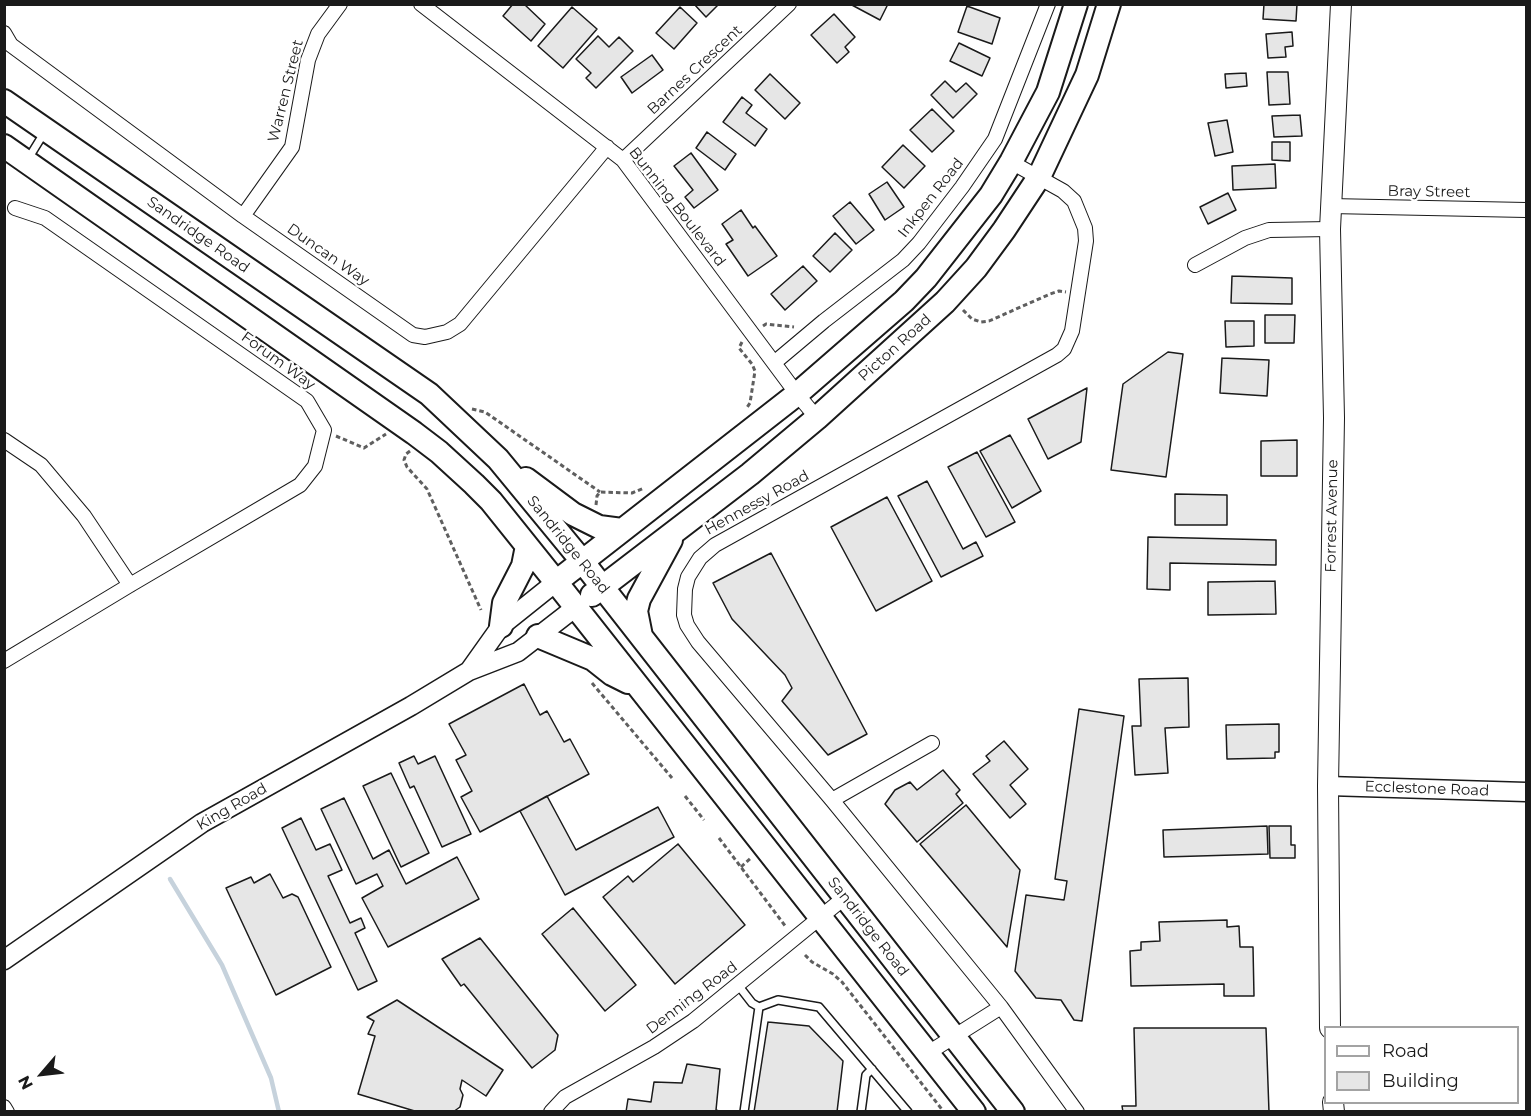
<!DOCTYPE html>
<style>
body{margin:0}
#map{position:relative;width:1531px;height:1116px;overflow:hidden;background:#fff;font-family:Montserrat,sans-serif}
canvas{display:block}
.frame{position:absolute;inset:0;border:6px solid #1a1a1a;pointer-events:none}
.legend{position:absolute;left:1324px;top:1026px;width:195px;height:78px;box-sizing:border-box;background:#fff;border:2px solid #a3a3a3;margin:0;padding:8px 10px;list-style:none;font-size:18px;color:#1a1a1a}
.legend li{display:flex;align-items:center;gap:12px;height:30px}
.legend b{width:30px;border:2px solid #a3a3a3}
.north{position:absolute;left:12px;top:1044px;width:60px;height:60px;-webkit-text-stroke:4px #fff;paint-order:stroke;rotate:242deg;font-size:16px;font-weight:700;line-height:24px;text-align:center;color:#1a1a1a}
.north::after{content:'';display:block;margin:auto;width:21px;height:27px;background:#1a1a1a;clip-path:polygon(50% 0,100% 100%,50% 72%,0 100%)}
</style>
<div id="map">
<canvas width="1531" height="1116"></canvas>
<div class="frame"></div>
<ul class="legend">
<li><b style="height:8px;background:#fff"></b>Road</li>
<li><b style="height:16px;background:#e6e6e6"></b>Building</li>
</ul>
<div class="north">N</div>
</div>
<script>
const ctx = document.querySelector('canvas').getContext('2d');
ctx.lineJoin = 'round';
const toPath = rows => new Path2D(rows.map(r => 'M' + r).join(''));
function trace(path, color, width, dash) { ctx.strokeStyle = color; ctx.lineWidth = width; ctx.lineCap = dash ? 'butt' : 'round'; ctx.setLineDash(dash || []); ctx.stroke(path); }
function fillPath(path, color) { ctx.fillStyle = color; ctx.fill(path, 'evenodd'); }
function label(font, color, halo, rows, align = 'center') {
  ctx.font = font + ' Montserrat,sans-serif'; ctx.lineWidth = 4.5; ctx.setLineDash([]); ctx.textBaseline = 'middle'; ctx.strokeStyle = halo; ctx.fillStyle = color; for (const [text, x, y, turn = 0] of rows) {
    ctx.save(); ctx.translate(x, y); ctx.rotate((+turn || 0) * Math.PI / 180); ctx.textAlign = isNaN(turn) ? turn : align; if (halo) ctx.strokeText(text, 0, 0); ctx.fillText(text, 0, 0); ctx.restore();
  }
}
const stream = toPath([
 [170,879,222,965,271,1078,279,1112]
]);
const building = toPath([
 [513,4,524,4,545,24,531,41,503,16,513,4],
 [694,4,719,4,706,17,694,4],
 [850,4,888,4,880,20,850,4],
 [1264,4,1297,4,1296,21,1263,19,1264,4],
 [967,6,1000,18,992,44,958,32,967,6],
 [572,7,597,29,563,68,538,46,572,7],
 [680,7,697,23,674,49,656,33,680,7],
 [834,14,855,37,845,47,849,52,837,63,811,35,834,14],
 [1292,32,1293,46,1285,47,1286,57,1268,58,1266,34,1292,32],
 [598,36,609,47,619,37,633,51,596,88,586,78,591,73,576,59,598,36],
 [959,43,990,58,982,76,950,61,959,43],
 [652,55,663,70,632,93,621,77,652,55],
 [1267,72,1288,72,1290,104,1269,105,1267,72],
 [1246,73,1247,86,1226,88,1225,74,1246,73],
 [770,74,800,103,785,119,755,90,770,74],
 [945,81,956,92,966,83,977,94,953,118,931,95,945,81],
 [742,97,752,105,746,113,767,129,755,146,723,122,742,97],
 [932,109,954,131,932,152,910,130,932,109],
 [1300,115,1302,136,1274,137,1272,116,1300,115],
 [1227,120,1233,152,1215,156,1208,123,1227,120],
 [707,132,736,154,725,170,696,148,707,132],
 [1272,142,1290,142,1290,161,1272,160,1272,142],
 [903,145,925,166,904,188,882,167,903,145],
 [691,153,718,190,694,208,685,197,693,190,674,166,691,153],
 [1275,164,1276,188,1233,190,1232,166,1275,164],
 [887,182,904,207,885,220,869,194,887,182],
 [1228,193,1236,210,1208,224,1200,207,1228,193],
 [850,202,874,230,856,244,833,216,850,202],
 [741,210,753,228,755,226,777,256,748,276,726,244,733,240,722,224,741,210],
 [835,233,852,250,830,272,813,256,835,233],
 [803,266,817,281,785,310,771,294,803,266],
 [1232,276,1292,278,1292,304,1231,303,1232,276],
 [1265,315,1295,315,1294,343,1265,343,1265,315],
 [1225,321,1254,321,1254,346,1226,347,1225,321],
 [1168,352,1183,354,1166,477,1111,470,1123,384,1168,352],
 [1222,358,1269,360,1267,396,1220,393,1222,358],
 [1087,388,1081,442,1048,459,1028,419,1087,388],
 [1010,435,1041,491,1012,508,980,451,1010,435],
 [1297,440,1297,476,1261,476,1261,441,1297,440],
 [977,452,1015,522,986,537,948,467,977,452],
 [927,481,963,549,976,542,983,556,941,577,898,496,927,481],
 [1175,494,1227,495,1227,525,1175,525,1175,494],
 [887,497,932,581,876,611,831,527,887,497],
 [1148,537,1276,540,1276,565,1170,563,1170,590,1147,589,1148,537],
 [771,553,867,734,828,755,782,701,792,688,785,675,732,619,713,583,771,553],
 [1275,581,1276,614,1208,615,1208,582,1275,581],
 [1188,678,1189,727,1165,728,1168,773,1135,775,1132,726,1141,726,1139,679,1188,678],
 [524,684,540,715,547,711,564,742,570,739,589,774,480,832,461,797,472,791,456,760,466,755,449,724,524,684],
 [1079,709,1124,716,1082,1021,1074,1020,1061,1000,1036,998,1015,971,1026,895,1064,900,1067,881,1055,879,1079,709],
 [1279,724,1279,752,1275,752,1275,758,1227,759,1226,725,1279,724],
 [1004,741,1028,769,1010,785,1026,804,1010,818,973,774,990,761,986,756,1004,741],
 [414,756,418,764,435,756,471,834,442,847,414,786,410,788,399,763,414,756],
 [943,770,960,790,956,794,963,803,917,842,885,804,895,790,910,782,917,790,943,770],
 [391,773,429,853,401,867,363,786,391,773],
 [547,796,576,850,658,807,674,837,565,895,520,811,547,796],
 [344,798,373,859,389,850,406,884,457,857,479,899,388,947,362,898,383,886,377,874,356,884,321,809,344,798],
 [966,805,1020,870,1007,947,920,844,966,805],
 [301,818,316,850,330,844,342,870,328,876,350,923,361,918,365,928,355,933,377,981,358,990,282,828,301,818],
 [1267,826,1268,854,1164,857,1163,830,1267,826],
 [1269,826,1291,826,1291,845,1295,845,1295,858,1270,858,1269,826],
 [678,844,745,925,675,984,603,897,628,876,633,882,678,844],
 [270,874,283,898,292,894,298,897,331,967,276,995,226,888,251,877,254,883,270,874],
 [573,908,636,985,605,1011,542,934,573,908],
 [1227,920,1227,927,1239,926,1240,947,1253,947,1254,996,1224,996,1224,984,1131,986,1130,951,1141,950,1141,942,1160,941,1159,922,1227,920],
 [480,938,558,1035,555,1050,532,1068,464,984,461,986,442,959,480,938],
 [397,1000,503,1070,486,1096,462,1080,460,1089,463,1095,460,1107,453,1112,418,1112,358,1094,375,1036,368,1034,374,1021,367,1017,397,1000],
 [768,1022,809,1026,843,1061,837,1112,754,1112,768,1022],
 [1134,1028,1266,1028,1269,1112,1123,1112,1122,1106,1136,1106,1134,1028],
 [687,1064,720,1069,716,1110,722,1112,626,1112,628,1099,651,1102,654,1082,682,1083,687,1064]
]);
const path = toPath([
 [963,310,972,319,981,322,989,321,1050,294,1059,291,1066,292],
 [763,326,766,324,794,327],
 [742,342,739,348,752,364,755,371,750,403,746,409],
 [472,409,485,412,600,492],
 [336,436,364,448,386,434],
 [410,451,406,454,404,460,407,467,427,489,481,610],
 [596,505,597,496,600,492,632,493,644,488],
 [592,683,672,778],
 [685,796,704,820],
 [719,838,786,927],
 [741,867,751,858],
 [805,955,812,962,833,974,842,982,944,1112]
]);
const service = toPath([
 [28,159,44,133],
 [738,985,752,1003,759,1007,778,1000,819,1007,908,1112],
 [744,1112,759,1007],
 [861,1112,866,1075,872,1069]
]);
const minor = toPath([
 [421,4,623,160,797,394,817,418],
 [4,33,11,45,243,216,413,335,425,337,447,332,460,324,607,147],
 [623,160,789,4],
 [1011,162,1063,191,1074,201,1085,228,1086,241,1072,331,1064,349,1057,355,715,545,700,558,688,577,685,589,684,615,687,625,698,642,832,800,1001,1007,1077,1112],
 [1330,206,1526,210],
 [243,216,292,147,308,60,318,34,340,4],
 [1195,265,1245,238,1269,230,1330,229],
 [774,363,824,321,903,260,919,243,962,187,995,139,1048,4],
 [4,440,41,465,84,516,130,585],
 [4,661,130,585,300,485,315,466,324,430,307,401,45,218,15,208],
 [832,800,932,743],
 [928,1053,1001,1007],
 [4,1107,7,1112],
 [551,1112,565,1097,654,1047,693,1021,844,898]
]);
const tertiary = toPath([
 [469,671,501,626,556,582],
 [1328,786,1526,792],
 [4,960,202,823,411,706,469,671,518,652,576,607]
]);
const secondary = toPath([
 [1330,1028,1328,786,1334,418,1330,229,1341,4],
 [1333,1102,1334,1112]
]);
const primary = toPath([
 [4,101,429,394,498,459,582,561,1013,1112],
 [4,146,414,433,439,452,474,484,491,501,556,582,974,1112],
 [526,479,573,514,599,527,622,530],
 [556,582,797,394,904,301,926,278,991,195,1011,162,1048,92,1076,4],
 [592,595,750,474,817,418,945,302,976,268,1004,230,1039,177,1087,75,1109,4],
 [501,626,504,603,523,566,527,546],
 [538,636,593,659,612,674,628,682],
 [641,636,636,611,639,599,671,540]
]);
const streetNames = [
 ["Barnes Crescent",695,70,-43],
 ["Warren Street",286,91,-76],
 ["Bray Street",1429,192,1],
 ["Inkpen Road",931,198,-52],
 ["Bunning Boulevard",677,207,52],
 ["Sandridge Road",198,235,35],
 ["Duncan Way",328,255,35],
 ["Picton Road",895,348,-42],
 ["Forum Way",278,361,36],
 ["Hennessy Road",757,503,-29],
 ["Forrest Avenue",1332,516,-89],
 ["Sandridge Road",568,545,51],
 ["Ecclestone Road",1427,789,2],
 ["King Road",232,807,-30],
 ["Sandridge Road",868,927,52],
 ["Denning Road",692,998,-37]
];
trace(stream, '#c6d2dc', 4.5);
fillPath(building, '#e6e6e6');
trace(building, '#1a1a1a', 1.5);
trace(service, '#1a1a1a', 10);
trace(minor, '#1a1a1a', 16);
trace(tertiary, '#1a1a1a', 21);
trace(secondary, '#1a1a1a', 22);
trace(primary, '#1a1a1a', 26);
trace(path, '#5f5f5f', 3, [4.5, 3]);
trace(service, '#fff', 7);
trace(minor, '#fff', 14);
trace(tertiary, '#fff', 18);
trace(secondary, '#fff', 20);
trace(primary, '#fff', 22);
label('15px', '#1a1a1a', '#fff', streetNames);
</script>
